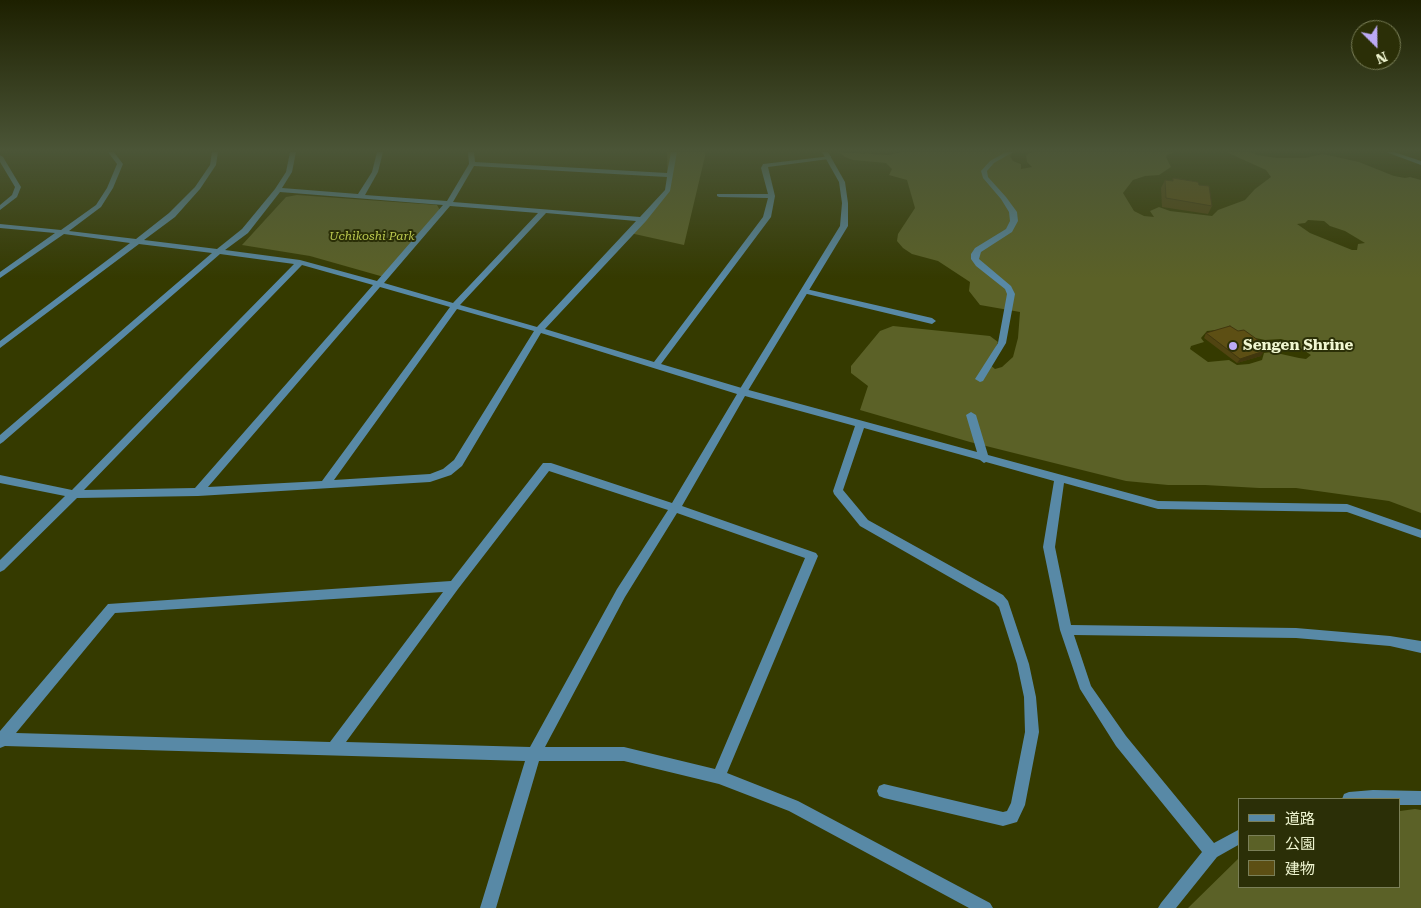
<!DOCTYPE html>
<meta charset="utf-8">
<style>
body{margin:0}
#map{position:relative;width:1421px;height:908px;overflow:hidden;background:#353a00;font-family:"Roboto Serif","Noto Sans JP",serif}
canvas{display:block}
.legend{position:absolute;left:1238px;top:798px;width:162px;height:90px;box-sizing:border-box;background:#2b2f07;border:1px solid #7a7f58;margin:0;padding:6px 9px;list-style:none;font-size:15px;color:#f0f6d1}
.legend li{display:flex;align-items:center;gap:10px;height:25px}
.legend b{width:25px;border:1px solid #7a7f58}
.north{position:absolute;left:1351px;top:20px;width:50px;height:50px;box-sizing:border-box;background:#2b2f07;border:1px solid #7a7f58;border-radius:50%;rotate:157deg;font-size:14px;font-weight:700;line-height:20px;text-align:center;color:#f0f6d1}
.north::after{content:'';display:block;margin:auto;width:18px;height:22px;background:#bcaaf6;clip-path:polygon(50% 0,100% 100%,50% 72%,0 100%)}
</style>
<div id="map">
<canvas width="1421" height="908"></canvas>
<ul class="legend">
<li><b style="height:6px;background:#5889a6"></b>道路</li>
<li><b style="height:14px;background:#5b6127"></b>公園</li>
<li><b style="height:14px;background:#5d4f14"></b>建物</li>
</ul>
<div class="north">N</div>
</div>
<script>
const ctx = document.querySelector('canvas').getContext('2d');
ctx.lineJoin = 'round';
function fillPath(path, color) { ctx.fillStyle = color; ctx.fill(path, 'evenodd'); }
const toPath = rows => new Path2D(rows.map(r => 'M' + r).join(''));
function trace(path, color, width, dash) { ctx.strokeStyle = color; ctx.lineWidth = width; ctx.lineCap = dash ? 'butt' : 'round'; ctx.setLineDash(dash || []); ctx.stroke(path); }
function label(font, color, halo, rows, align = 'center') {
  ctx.font = font + ' "Roboto Serif",serif'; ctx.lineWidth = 4; ctx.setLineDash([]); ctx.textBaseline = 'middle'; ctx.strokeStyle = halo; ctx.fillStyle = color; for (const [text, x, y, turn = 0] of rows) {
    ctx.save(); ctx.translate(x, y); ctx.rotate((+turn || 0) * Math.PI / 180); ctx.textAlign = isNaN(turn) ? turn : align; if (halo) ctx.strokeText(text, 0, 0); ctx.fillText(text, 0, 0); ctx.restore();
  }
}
const green = toPath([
 [667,152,706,152,684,245,630,233,668,190],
 [839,152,888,155,901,152,1014,152,1010,156,1013,161,1021,164,1021,169,1032,167,1027,162,1026,155,1032,152,1175,152,1167,155,1166,157,1171,167,1159,175,1145,176,1133,180,1123,193,1134,211,1144,216,1154,217,1150,211,1159,207,1170,211,1212,216,1218,210,1245,200,1255,189,1271,177,1266,170,1226,152,1251,152,1257,155,1277,158,1305,158,1323,154,1359,162,1394,176,1405,178,1410,177,1421,180,1421,513,1389,501,1296,488,1259,488,1205,485,1168,485,1126,481,970,442,860,410,868,386,851,373,851,366,880,331,893,326,990,336,998,342,989,364,995,369,1002,367,1013,357,1018,338,1020,312,980,305,969,291,970,282,938,261,912,254,903,248,897,241,898,234,915,208,907,180,889,175,892,169,886,163,853,160,845,157],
 [1308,220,1324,221,1330,226,1345,231,1365,243,1358,244,1357,250,1352,250,1310,233,1297,224,1305,223],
 [1217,330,1265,340,1281,339,1291,342,1311,355,1306,359,1299,358,1272,352,1264,353,1262,360,1249,364,1237,365,1229,360,1208,362,1190,349,1191,346,1204,342,1201,338,1207,331],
 [297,195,437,205,441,212,384,277,310,256,242,245,286,197],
 [1415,809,1421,810,1421,908,1188,908,1240,857,1240,887,1400,887,1400,811]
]);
const minor = toPath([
 [108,152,114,152,123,164,113,188,101,207,69,231,136,239,169,213,195,187,210,165,212,152,218,152,216,165,200,189,175,217,144,240,217,249,242,229,275,189,286,172,290,152,296,152,292,172,282,188,358,194,372,172,377,152,383,152,378,172,365,195,447,201,469,164,468,152,474,152,475,162,667,173,671,152,677,152,670,191,646,221,545,329,654,362,763,217,768,198,719,197,717,196,717,194,768,194,761,168,763,164,831,156,831,158,829,159,768,167,775,196,771,217,661,364,745,389,977,452,966,415,971,412,976,415,988,455,1158,501,1347,504,1421,530,1421,538,1347,512,1158,509,1064,483,1055,547,1071,625,1296,628,1390,636,1421,641,1421,653,1390,646,1296,638,1074,635,1091,686,1126,736,1214,843,1240,829,1240,844,1217,857,1176,908,1158,908,1161,903,1202,852,1116,746,1080,689,1060,630,1043,547,1054,481,986,462,984,463,980,460,864,428,843,490,868,520,1003,595,1008,601,1029,664,1036,697,1039,732,1025,805,1017,822,1003,826,884,798,879,796,877,791,879,786,884,784,1003,812,1007,811,1011,803,1025,732,1024,697,1017,664,999,607,995,603,860,526,834,494,833,491,855,426,745,396,682,506,816,553,818,556,727,773,798,801,990,903,993,908,969,908,789,811,719,784,624,761,539,761,496,908,480,908,525,761,5,746,0,748,0,731,108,604,451,581,543,463,551,463,672,503,737,394,541,333,462,466,451,475,430,482,198,496,77,498,4,570,0,572,0,560,65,496,0,483,0,475,72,490,294,264,220,254,3,442,0,444,0,435,212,253,139,244,0,348,0,341,130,243,64,234,0,278,0,272,55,233,0,228,0,224,61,230,96,205,107,188,117,164,108,152],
 [474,166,667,177,665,190,640,217,453,202,474,166],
 [280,192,443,205,377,281,300,260,225,250,248,233,280,192],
 [450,206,538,213,453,303,384,283,450,206],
 [546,213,636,221,537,327,460,305,546,213],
 [302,265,373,285,195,488,84,490,302,265],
 [380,287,450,307,322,481,208,487,380,287],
 [457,309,534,331,454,460,443,469,430,474,334,480,457,309],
 [549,471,668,510,617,589,530,747,346,742,458,589,549,471],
 [677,513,805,558,715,769,624,747,545,747,625,597,677,513],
 [443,592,330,742,16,733,115,613,443,592],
 [1006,152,1013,152,994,163,987,171,988,177,1006,197,1017,212,1018,221,1012,232,981,252,979,259,1011,286,1015,294,1006,343,983,381,980,382,975,379,998,343,1007,294,1005,289,976,266,971,259,971,254,975,248,1006,229,1010,221,1009,212,1001,199,983,178,981,171,990,161,1006,152],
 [1386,152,1394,152,1421,161,1421,165,1386,152],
 [0,155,3,157,21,187,17,197,0,210,0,205,12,195,15,187,0,162,0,155],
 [803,289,806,289,932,318,936,321,932,324,803,293,803,289],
 [1373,790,1421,791,1421,805,1400,805,1400,799,1342,799,1344,794,1349,792,1373,790]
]);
const tertiary = toPath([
 [822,152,828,152,845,182,848,203,848,226,746,394,740,394,738,392,840,226,842,203,839,182,822,152]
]);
const wall = toPath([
 [1173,178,1199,185,1212,206,1208,214,1162,207,1161,188,1165,180,1172,181],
 [1238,331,1262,343,1259,347,1261,356,1237,363,1204,338,1206,333]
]);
const shadedWall = toPath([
 [1264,351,1261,356,1237,363,1240,359]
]);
const building = toPath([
 [1173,178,1198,182,1199,185,1209,186,1212,206,1166,198,1165,180,1173,181,1173,178],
 [1230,326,1238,331,1244,330,1262,343,1256,345,1264,351,1240,359,1206,333,1230,326]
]);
const markers = [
 [1233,346,5,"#bcaaf6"]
];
const farParknames = [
 ["Uchikoshi Park",372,236]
];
const poiNames = [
 ["Sengen Shrine",1243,346]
];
fillPath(green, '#5b6127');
fillPath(minor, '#5889a6');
fillPath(tertiary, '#5889a6');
fillPath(wall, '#504411');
fillPath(shadedWall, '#41370e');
fillPath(building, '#5d4f14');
trace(building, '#41370e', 1);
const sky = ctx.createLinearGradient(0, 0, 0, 279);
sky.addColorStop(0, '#1d2000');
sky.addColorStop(0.54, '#4b5537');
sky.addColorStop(1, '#4b553700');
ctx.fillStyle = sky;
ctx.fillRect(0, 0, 1421, 279);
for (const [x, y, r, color] of markers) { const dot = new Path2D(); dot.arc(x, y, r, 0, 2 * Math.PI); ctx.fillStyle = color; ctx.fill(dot); trace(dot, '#2b2f07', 2); }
label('italic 12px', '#bcc94f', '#2b2f07', farParknames);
label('bold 15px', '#f0f6d1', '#2b2f07', poiNames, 'left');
</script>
